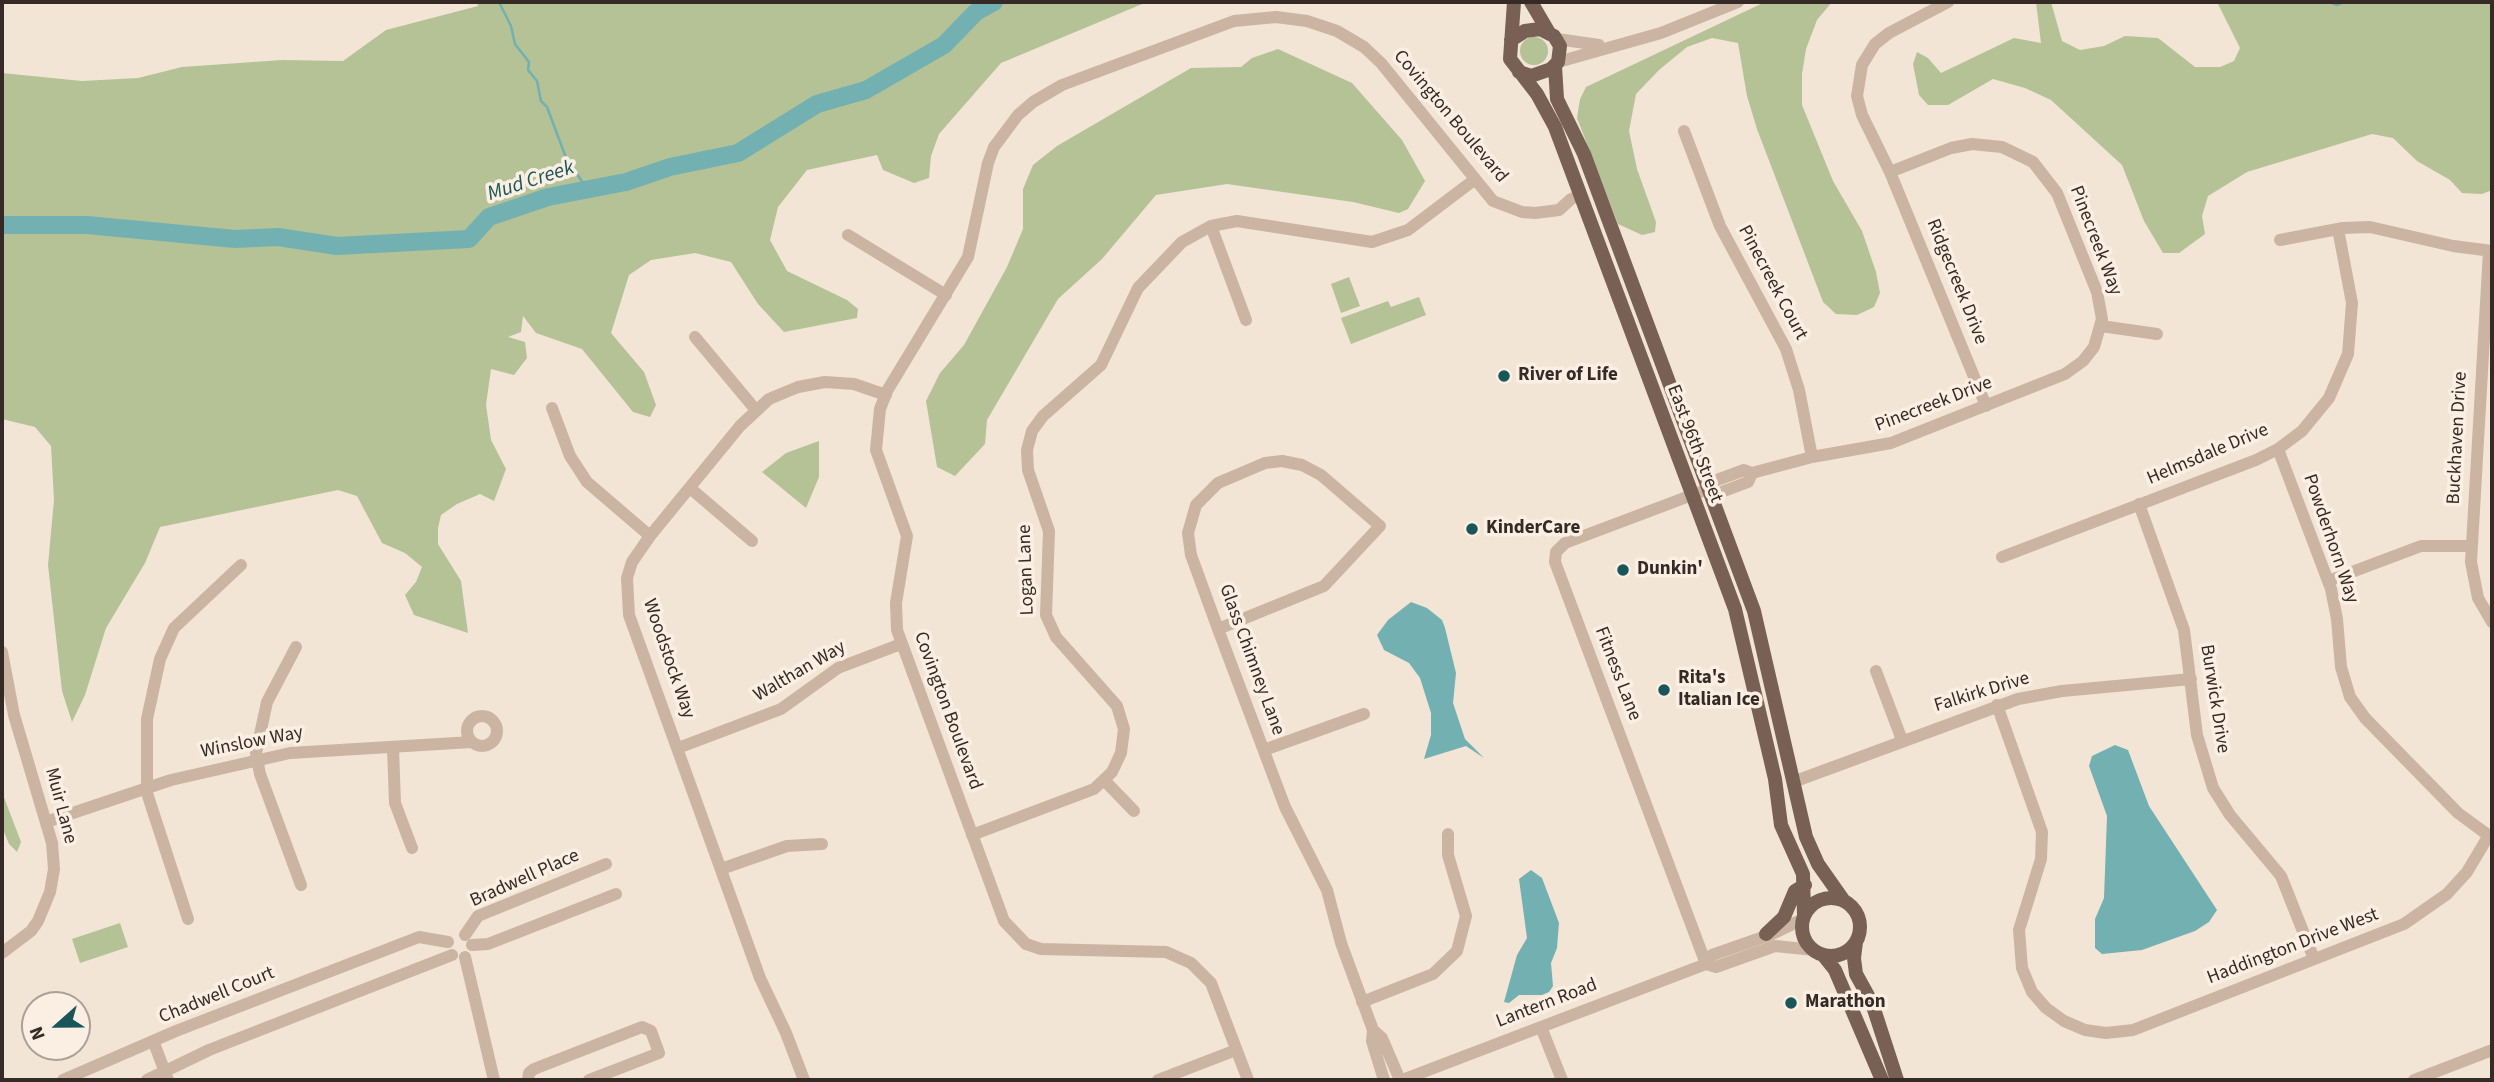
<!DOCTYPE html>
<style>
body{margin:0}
#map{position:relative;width:2494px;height:1082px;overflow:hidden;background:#f2e5d6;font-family:"Source Sans 3",sans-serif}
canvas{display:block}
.frame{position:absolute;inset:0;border:4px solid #352a25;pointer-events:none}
.north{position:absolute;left:21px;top:991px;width:70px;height:70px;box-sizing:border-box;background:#faefe2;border:2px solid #aba096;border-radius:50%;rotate:249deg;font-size:19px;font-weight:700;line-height:28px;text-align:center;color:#352a25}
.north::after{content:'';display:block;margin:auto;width:24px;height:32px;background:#185659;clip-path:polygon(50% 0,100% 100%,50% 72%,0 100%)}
</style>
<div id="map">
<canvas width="2494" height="1082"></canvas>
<div class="frame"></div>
<div class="north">N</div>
</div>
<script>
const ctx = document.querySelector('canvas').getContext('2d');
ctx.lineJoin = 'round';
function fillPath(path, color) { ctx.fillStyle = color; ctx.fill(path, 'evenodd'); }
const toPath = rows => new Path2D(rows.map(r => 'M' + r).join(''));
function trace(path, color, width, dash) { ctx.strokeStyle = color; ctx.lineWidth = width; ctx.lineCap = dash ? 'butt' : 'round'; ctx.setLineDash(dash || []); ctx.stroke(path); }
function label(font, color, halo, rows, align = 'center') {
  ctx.font = font + ' "Source Sans 3",sans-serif'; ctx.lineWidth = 7; ctx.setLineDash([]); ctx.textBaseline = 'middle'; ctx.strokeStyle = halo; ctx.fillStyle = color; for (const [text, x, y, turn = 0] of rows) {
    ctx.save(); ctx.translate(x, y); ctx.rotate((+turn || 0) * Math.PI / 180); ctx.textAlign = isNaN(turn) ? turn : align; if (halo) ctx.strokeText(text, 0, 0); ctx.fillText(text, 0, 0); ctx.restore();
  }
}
const green = toPath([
 [477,2,1147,2,1001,63,939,134,931,156,929,178,914,183,883,170,877,155,807,170,778,207,770,240,787,271,847,300,858,309,857,318,784,332,758,304,731,262,695,253,651,260,629,275,611,333,644,372,656,405,650,417,633,412,582,349,536,333,523,316,521,332,508,337,525,342,527,358,514,375,491,369,486,405,491,440,506,469,494,501,480,494,457,504,441,515,438,528,438,544,461,581,468,633,414,615,405,595,416,582,422,567,405,553,382,543,357,496,338,490,160,527,145,563,106,628,85,695,72,722,62,691,48,565,54,500,51,446,35,427,2,419,2,73,82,81,138,78,182,67,282,60,343,61,386,30,478,6],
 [1765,2,1832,2,1817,20,1806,49,1802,74,1802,105,1833,181,1862,231,1876,272,1880,293,1874,307,1857,315,1836,314,1823,302,1757,129,1747,96,1738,43,1712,38,1687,47,1659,70,1636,94,1629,131,1637,169,1656,222,1655,232,1642,235,1618,224,1577,118,1580,99,1586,87],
 [2036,2,2051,2,2062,41,2080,50,2104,46,2125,36,2158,38,2195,67,2220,67,2234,61,2240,48,2217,2,2492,2,2492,190,2482,194,2462,193,2450,180,2417,161,2393,138,2372,134,2247,172,2208,196,2202,216,2205,234,2179,253,2163,253,2144,221,2122,165,2051,100,2025,88,1993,79,1948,105,1928,105,1919,95,1913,64,1917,52,1928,58,1941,73,2014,38,2041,43],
 '1520 51a14 14 0 1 1 28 0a14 14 0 1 1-28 0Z',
 [1278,49,1352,83,1402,140,1425,181,1408,209,1399,213,1353,202,1227,184,1156,195,1102,259,1058,299,987,420,985,444,955,476,937,467,926,401,940,373,964,345,1007,267,1023,229,1023,189,1033,165,1057,146,1191,68,1241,67,1252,58],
 [1349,277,1360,306,1341,313,1331,284],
 [1419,297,1426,315,1351,344,1341,318,1388,301,1391,307],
 [819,441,819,477,806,508,762,472,786,453],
 [2,792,21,842,17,852,9,844,2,827],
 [120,923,128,947,80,963,72,939]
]);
const water = toPath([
 [1411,602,1427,608,1442,620,1445,628,1456,673,1453,703,1465,739,1484,758,1466,746,1424,759,1431,735,1431,713,1420,678,1409,663,1384,650,1377,635,1388,620],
 [2115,745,2128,750,2149,806,2217,910,2209,922,2195,931,2142,950,2102,954,2095,948,2095,919,2104,898,2107,816,2089,766,2092,756],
 [1531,870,1542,878,1559,923,1557,948,1551,963,1553,986,1549,992,1542,995,1519,995,1509,1003,1504,1002,1517,955,1527,938,1519,879]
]);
const stream = toPath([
 [499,2,511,26,515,44,529,62,528,70,537,81,541,101,547,107,565,155,586,188],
 [2330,2,2337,5,2344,2]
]);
const river = toPath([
 [2,225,87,225,235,239,278,237,337,246,469,239,489,217,548,197,626,182,670,167,738,153,817,104,866,90,944,45,976,12,994,2]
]);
const minor = toPath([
 [1948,2,1889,33,1875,44,1862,65,1857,96,1862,115,1890,172,1986,406],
 [1557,39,1599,45],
 [1558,62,1661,33,1738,2],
 [1684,131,1720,226,1786,349,1799,390,1812,457],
 [1211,226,1246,320],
 [848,235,946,295],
 [2280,240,2343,228,2370,227,2453,246,2492,251],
 [2489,251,2471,562,2478,598,2492,622],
 [2101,326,2157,334],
 [695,337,755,409],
 [552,408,570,456,587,482,650,536],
 [2278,449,2331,589,2337,619,2341,667,2350,697,2365,718,2458,813,2492,838],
 [1706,484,1744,470,1752,473,1812,457,1891,443,2065,374,2083,361,2094,347,2102,319,2097,292,2057,193,2033,162,2002,147,1972,144,1951,148,1890,172],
 [690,488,752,541],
 [1711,496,1748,482,1752,473],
 [2139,504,2184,630,2197,735,2213,788,2230,815,2281,876,2314,959],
 [2002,557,2256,460,2278,449,2302,431,2329,398,2348,354,2352,303,2338,229],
 [2328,581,2421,546,2471,546],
 [1218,629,1324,586,1380,526,1321,475,1302,465,1282,461,1265,463,1218,483,1196,505,1188,533,1191,555,1218,629,1285,807,1327,890,1341,943,1373,1030,1372,1041,1384,1080],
 [296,647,267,702,256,753,260,774,301,885],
 [2,652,14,715,52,843,54,869,50,892,38,921,31,931,2,953],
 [1876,671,1902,740],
 [1997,705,2042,832,2041,859,2019,930,2022,968,2032,992,2046,1008,2064,1021,2085,1030,2106,1033,2133,1030,2404,924,2447,894,2467,872,2489,835],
 '467 731a15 15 0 1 1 30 0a15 15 0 1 1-30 0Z',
 [393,748,395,803,412,848],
 [678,748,781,709,838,668,901,644],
 [1264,750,1364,714],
 [1105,781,1134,811],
 [1793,782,2018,699,2062,691,2191,679],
 [46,822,171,780,290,753,472,742],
 [972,835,1094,789,1112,772,1121,753,1124,729,1117,706,1056,637,1046,615,1049,531,1028,470,1027,450,1032,431,1043,416,1101,365,1138,288,1182,242,1211,226,1237,221,1372,242,1408,230,1474,180],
 [721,869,787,846,822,844],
 [188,919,147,793,147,719,160,659,174,628,241,565],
 [465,935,478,916,606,864],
 [472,945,488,944,616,894],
 [465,957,494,1080],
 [1706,964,1555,562,1556,552,1565,543,1708,489],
 [1706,964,1716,967,1775,946,1814,950],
 [1362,1002,1433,974,1457,951,1466,916,1448,855,1448,834],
 [1541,1027,1562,1080],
 [1373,1030,1382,1038,1400,1080],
 [154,1043,168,1080],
 [63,1080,176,1031,419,937,448,942],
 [147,1080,209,1050,452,955],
 [528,1080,529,1073,534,1069,642,1027,651,1031,659,1053,589,1080],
 [804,1080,786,1033,760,978,629,615,627,578,632,562,650,536,740,426,769,399,798,387,825,382,854,384,886,395],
 [1158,1080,1236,1050],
 [1248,1080,1211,983,1191,963,1166,952,1041,949,1026,944,1004,921,897,630,896,603,907,536,876,450,880,409,887,391,968,257,988,163,994,147,1018,115,1033,102,1062,85,1234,21,1276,17,1307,21,1337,31,1364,47,1381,63,1493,201,1522,212,1535,213,1559,210,1571,199,1581,195],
 [1402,1080,1706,964,1712,955,1772,934,1803,919],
 [2414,1080,2492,1050]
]);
const major = toPath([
 [1514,2,1510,59,1537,94,1555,127,1735,609,1775,779,1781,825,1803,874,1804,915],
 [1531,2,1548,31],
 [1511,40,1525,31,1540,29,1554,36,1560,46,1558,62,1551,69,1531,76,1519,72],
 [1555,66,1557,99,1584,154,1754,611,1806,837,1818,864,1844,901],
 '1802 927a29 29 0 1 1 58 0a29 29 0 1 1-58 0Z',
 [1766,934,1784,917,1795,891,1805,885],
 [1856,942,1854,958,1856,974,1872,1003,1897,1080],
 [1823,955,1835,970,1882,1080]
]);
const markers = [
 [1504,376,7,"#185659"],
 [1472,529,7,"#185659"],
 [1623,570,7,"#185659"],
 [1664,690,7,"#185659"],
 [1791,1003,7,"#185659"]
];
const streetNames = [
 ["Covington Boulevard",1450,117,50],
 ["Pinecreek Way",2095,241,69],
 ["Ridgecreek Drive",1956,282,68],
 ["Pinecreek Court",1772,283,62],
 ["Pinecreek Drive",1934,405,-21],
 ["Buckhaven Drive",2458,438,-87],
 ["East 96th Street",1694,444,69],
 ["Helmsdale Drive",2208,455,-23],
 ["Powderhorn Way",2330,539,71],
 ["Logan Lane",1027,570,-92],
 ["Woodstock Way",668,659,71],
 ["Glass Chimney Lane",1251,660,70],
 ["Walthan Way",800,672,-30],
 ["Fitness Lane",1617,674,69],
 ["Falkirk Drive",1982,693,-17],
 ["Burwick Drive",2214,699,81],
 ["Covington Boulevard",947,711,70],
 ["Winslow Way",252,743,-11],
 ["Muir Lane",60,806,75],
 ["Bradwell Place",525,879,-24],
 ["Haddington Drive West",2293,947,-21],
 ["Chadwell Court",217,996,-22],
 ["Lantern Road",1547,1004,-21]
];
const poiNames = [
 ["River of Life",1518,376],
 ["KinderCare",1486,529],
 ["Dunkin'",1637,570],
 ["Rita's",1678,679],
 ["Italian Ice",1678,701],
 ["Marathon",1805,1003]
];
const waterNames = [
 ["Mud Creek",531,182,-18]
];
fillPath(green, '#b4c296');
fillPath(water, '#73b0b1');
trace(stream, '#73b0b1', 2.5);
trace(river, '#73b0b1', 18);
trace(minor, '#cbb4a2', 12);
trace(major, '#786054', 14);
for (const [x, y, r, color] of markers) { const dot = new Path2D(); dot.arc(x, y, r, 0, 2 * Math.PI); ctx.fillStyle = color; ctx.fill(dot); trace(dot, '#faefe2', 2.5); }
label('19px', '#352a25', '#faefe2', streetNames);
label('bold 19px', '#352a25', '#faefe2', poiNames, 'left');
label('italic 21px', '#185659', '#faefe2', waterNames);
</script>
